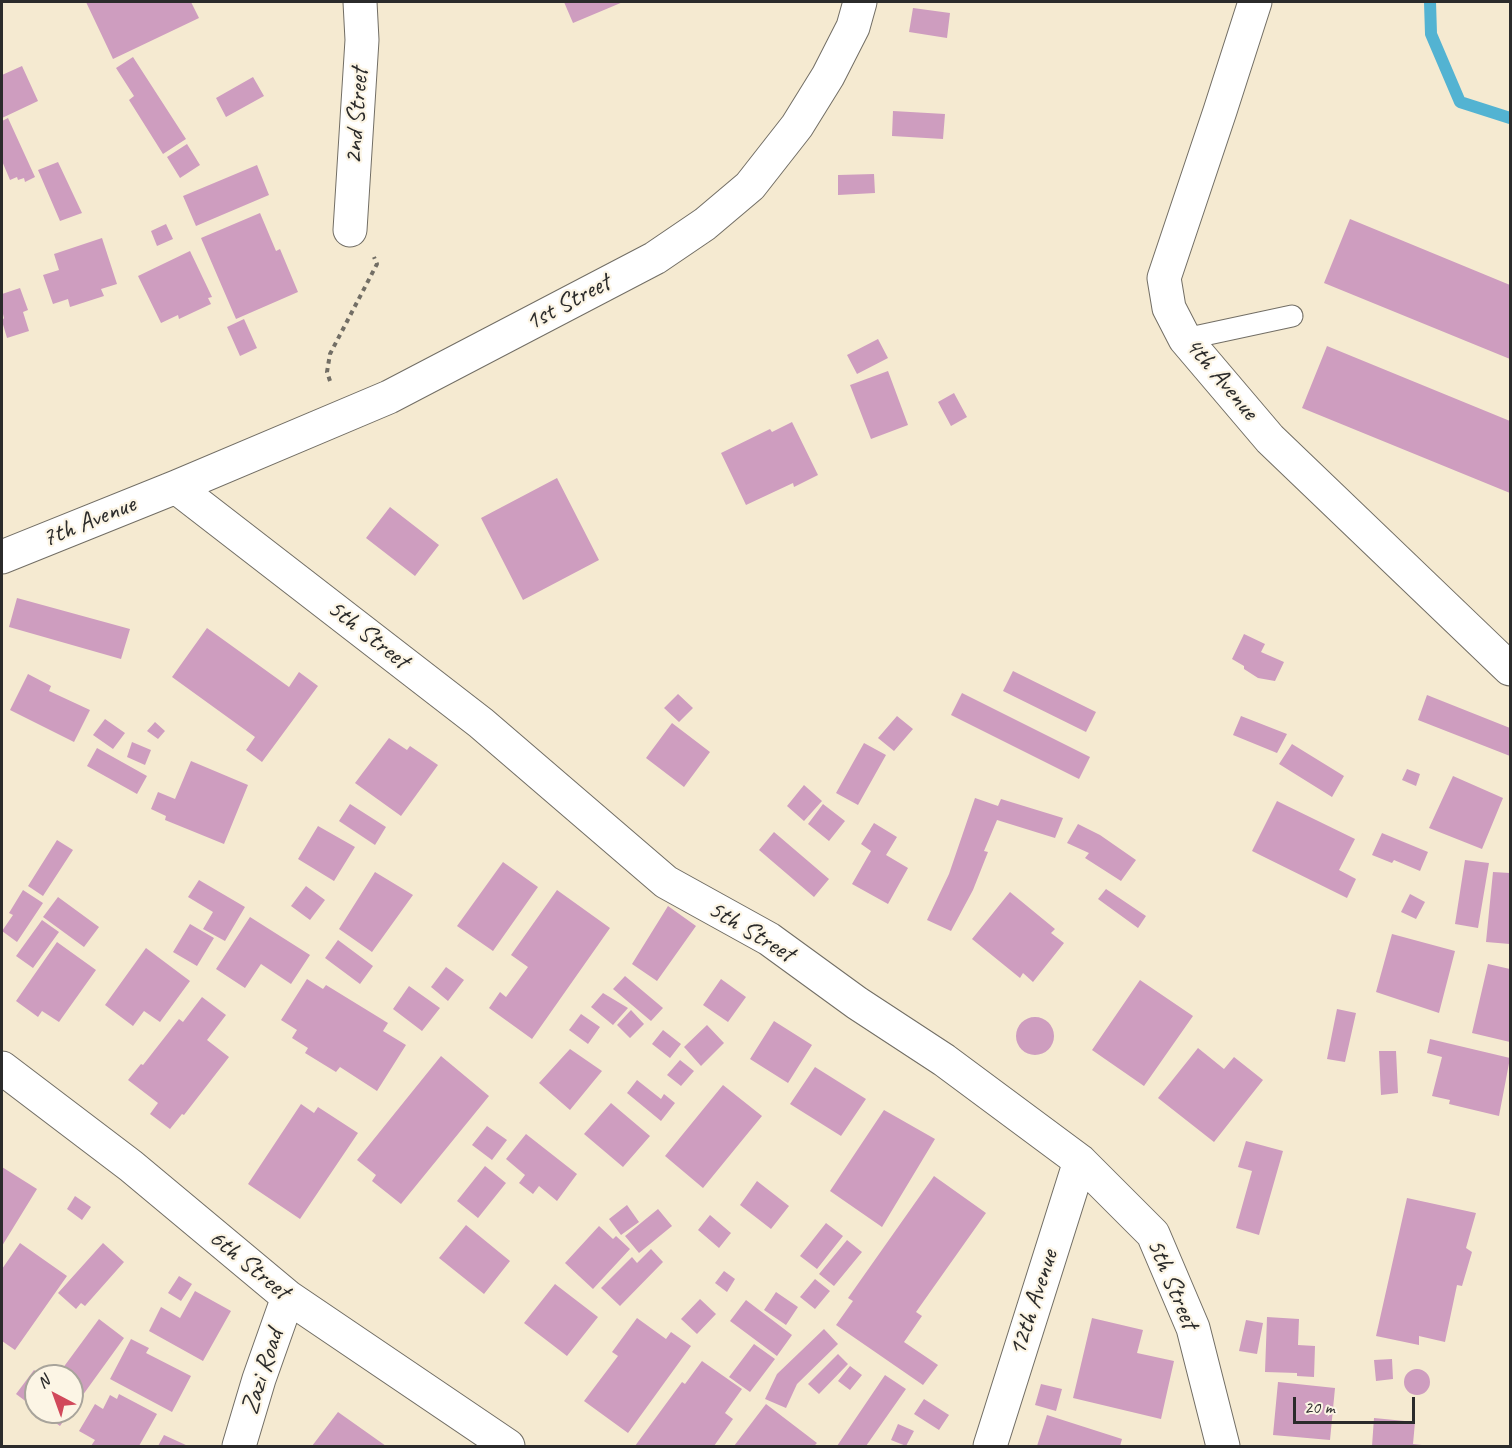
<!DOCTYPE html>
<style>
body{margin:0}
#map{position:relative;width:1512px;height:1448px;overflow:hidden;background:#f5ead1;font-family:Caveat,sans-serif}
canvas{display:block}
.frame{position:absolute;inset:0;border:3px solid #2b2b2b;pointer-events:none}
.north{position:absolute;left:24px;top:1364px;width:60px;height:60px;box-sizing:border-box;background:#fcf5e5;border:2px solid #a8a49b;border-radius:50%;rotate:319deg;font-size:16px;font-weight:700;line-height:24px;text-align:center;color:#2b2b2b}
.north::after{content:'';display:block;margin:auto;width:21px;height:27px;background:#d1495b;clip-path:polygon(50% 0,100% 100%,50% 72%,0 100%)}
.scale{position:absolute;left:1293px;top:1397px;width:122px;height:27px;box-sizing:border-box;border:3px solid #2b2b2b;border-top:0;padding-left:8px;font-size:18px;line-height:21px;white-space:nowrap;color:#2b2b2b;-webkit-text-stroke:4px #fcf5e5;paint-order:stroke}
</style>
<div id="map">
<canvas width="1512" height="1448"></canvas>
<div class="frame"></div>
<div class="north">N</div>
<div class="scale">20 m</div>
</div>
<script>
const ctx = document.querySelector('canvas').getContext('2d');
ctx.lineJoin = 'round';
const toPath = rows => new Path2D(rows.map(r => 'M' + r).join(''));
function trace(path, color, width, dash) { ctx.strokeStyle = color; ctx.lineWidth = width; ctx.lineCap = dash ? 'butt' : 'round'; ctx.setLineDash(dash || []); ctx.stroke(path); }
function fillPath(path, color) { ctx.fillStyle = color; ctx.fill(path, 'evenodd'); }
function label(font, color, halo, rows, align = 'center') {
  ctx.font = font + ' Caveat,sans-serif'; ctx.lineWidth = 4.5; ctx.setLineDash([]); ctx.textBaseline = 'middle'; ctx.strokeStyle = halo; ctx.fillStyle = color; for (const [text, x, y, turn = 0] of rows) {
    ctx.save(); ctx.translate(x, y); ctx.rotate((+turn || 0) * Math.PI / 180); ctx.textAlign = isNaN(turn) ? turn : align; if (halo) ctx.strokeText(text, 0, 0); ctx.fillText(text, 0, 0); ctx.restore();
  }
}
const stream = toPath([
 [1430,2,1431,34,1460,102,1510,118]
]);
const building = toPath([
 [86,2,191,2,199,18,113,59],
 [564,2,623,2,573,23],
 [913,8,950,13,947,38,909,32],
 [133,57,186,139,163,154,129,100,134,96,116,68],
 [22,66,38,101,2,118,2,75],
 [253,77,264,96,226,117,216,98],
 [893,111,945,114,943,139,892,136],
 [8,118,35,177,25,182,24,178,18,180,17,177,10,180,2,161,2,121],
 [187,144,200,165,180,178,167,157],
 [58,162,82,213,60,221,38,170],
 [257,165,269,195,196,226,183,196],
 [874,174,875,193,838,195,838,175],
 [260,213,276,251,280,249,298,292,236,319,201,238],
 [1350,219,1510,285,1510,359,1324,283],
 [166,224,173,239,157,246,151,231],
 [102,238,117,284,101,289,104,296,70,307,68,299,53,304,43,275,59,270,54,254],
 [190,251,212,297,208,298,211,304,179,319,178,315,161,323,138,276],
 [20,288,28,310,23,312,29,331,7,338,2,321,4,318,2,310,2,294],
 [244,319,257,348,240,356,227,327],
 [878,339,888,358,857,374,847,355],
 [1327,346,1510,421,1510,493,1302,408],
 [888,371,908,425,871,439,850,385],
 [954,393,967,417,951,426,938,402],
 [792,422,818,475,794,487,793,483,746,505,721,453,770,429,772,432],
 [557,478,599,560,523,600,481,518],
 [390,507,439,545,415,576,366,538],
 [17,598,130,629,121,659,9,627],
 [207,628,289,687,299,672,318,686,262,762,246,750,255,737,172,677],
 [1244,634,1265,644,1261,652,1284,662,1275,681,1258,678,1244,669,1244,666,1232,659],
 [1013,671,1096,712,1086,732,1003,691],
 [28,674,51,686,49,691,90,710,74,742,10,710],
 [962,693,1090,757,1079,779,951,715],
 [678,694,693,708,679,722,664,708],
 [1427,695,1510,728,1510,756,1418,720],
 [897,716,913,729,894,751,878,738],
 [1241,716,1287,734,1277,753,1233,735],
 [105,719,125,733,113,749,93,735],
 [155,722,165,731,158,739,147,731],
 [672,723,710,752,684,787,646,758],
 [389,738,407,750,410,746,438,765,401,816,355,783],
 [132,742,151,750,145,765,127,757],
 [864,743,886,755,858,805,836,793],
 [1292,744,1344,776,1332,797,1279,764],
 [97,748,147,776,137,794,87,766],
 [191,761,248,785,224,844,165,820,166,816,151,809,158,792,175,799],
 [1407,769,1420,774,1416,786,1402,780],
 [1453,776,1503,798,1482,849,1429,828],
 [804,785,822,801,804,821,787,806],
 [975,798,998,806,1001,799,1063,818,1055,838,997,820,984,851,988,852,973,890,951,931,927,920,949,874],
 [1277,801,1355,839,1339,870,1356,879,1347,898,1252,851],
 [350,804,386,827,375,845,339,821],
 [823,804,845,821,829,841,808,824],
 [874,823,897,837,886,855,908,868,888,904,852,884,871,851,861,844],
 [1078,824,1100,835,1136,860,1121,881,1085,858,1089,853,1067,843],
 [318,826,355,847,334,881,298,859],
 [774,832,829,879,814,897,759,850],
 [1382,833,1428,852,1420,871,1394,860,1392,863,1372,855],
 [57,840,73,850,43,896,28,886],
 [1465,860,1489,863,1478,928,1455,924],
 [503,862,538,887,493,951,457,926],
 [375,872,413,895,372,952,339,929],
 [1493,872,1510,873,1510,944,1486,942],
 [199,880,245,907,225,941,203,929,213,912,188,897],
 [306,886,325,900,310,920,291,906],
 [1106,889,1146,916,1138,928,1098,899],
 [23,890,43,903,17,942,2,931,13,915,9,913],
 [557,890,610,928,532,1039,489,1008,500,992,506,997,528,967,511,955],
 [1010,892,1055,929,1051,933,1064,943,1033,982,1023,973,1020,978,972,939],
 [1410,894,1425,902,1416,919,1401,912],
 [58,897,99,927,84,947,43,917],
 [668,906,696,926,657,981,632,964],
 [250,917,310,955,291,984,261,964,245,988,216,969],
 [42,920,59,932,33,968,16,956],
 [190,924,214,938,197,966,173,952],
 [1392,934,1455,951,1439,1013,1376,992],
 [338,940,373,966,360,984,325,958],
 [57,942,96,970,59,1022,42,1011,38,1017,16,1001],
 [146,948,190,981,160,1022,144,1011,133,1026,105,1005],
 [1488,964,1510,969,1510,1042,1472,1033],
 [446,967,464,980,448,1001,431,987],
 [625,976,663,1008,651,1021,613,989],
 [307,979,323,989,326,985,388,1023,383,1031,406,1045,377,1091,340,1067,336,1072,305,1053,308,1048,292,1038,297,1030,281,1020],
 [721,979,746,997,728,1022,703,1005],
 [1140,980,1193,1016,1144,1086,1092,1050],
 [409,986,440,1008,422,1031,393,1009],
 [603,993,628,1008,613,1025,591,1007],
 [202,997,226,1015,207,1040,229,1057,184,1115,182,1114,170,1129,150,1114,158,1103,128,1080,141,1064,143,1065,179,1019,183,1022],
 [1337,1009,1356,1013,1345,1062,1327,1059],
 [631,1010,644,1024,630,1038,617,1025],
 [581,1014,600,1027,588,1044,569,1030],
 '1016 1036a19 19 0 1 1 38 0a19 19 0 1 1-38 0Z',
 [774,1021,812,1045,788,1083,750,1059],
 [707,1025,724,1043,701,1066,684,1047],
 [663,1030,681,1044,670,1058,652,1044],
 [1430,1039,1510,1058,1499,1116,1449,1104,1450,1100,1432,1096,1442,1057,1427,1053],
 [1198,1048,1224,1069,1234,1057,1263,1080,1214,1142,1158,1098],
 [570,1049,602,1071,570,1110,539,1083],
 [1379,1051,1396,1051,1398,1093,1381,1095],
 [441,1056,489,1096,401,1204,372,1181,376,1175,357,1160],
 [680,1060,694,1071,681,1086,667,1075],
 [815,1067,866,1099,841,1136,790,1104],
 [637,1080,661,1099,664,1094,675,1103,661,1121,627,1093],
 [723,1085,762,1116,703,1188,665,1156],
 [611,1103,650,1136,623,1167,584,1134],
 [301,1104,314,1113,318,1107,358,1133,300,1219,248,1184],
 [884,1110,935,1139,882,1227,830,1191],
 [487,1126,507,1140,492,1160,472,1145],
 [526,1134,577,1174,557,1201,539,1186,533,1194,519,1183,525,1175,506,1159],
 [1246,1141,1283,1151,1259,1235,1236,1228,1252,1171,1238,1167],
 [485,1166,506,1183,478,1218,457,1201],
 [2,1167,37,1189,2,1246],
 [934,1176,986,1213,916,1312,922,1316,904,1342,938,1365,923,1385,836,1325,853,1301,848,1298],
 [757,1181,789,1206,771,1229,740,1205],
 [75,1196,91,1207,82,1220,67,1209],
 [1407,1198,1476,1213,1466,1248,1472,1252,1462,1286,1457,1285,1445,1342,1419,1336,1419,1345,1376,1336],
 [627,1205,639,1222,621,1235,609,1219],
 [658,1209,672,1226,639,1253,625,1236],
 [710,1215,731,1233,719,1248,698,1230],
 [826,1223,843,1236,817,1269,800,1256],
 [466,1225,510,1261,484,1294,439,1258],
 [599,1226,613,1239,616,1236,630,1249,593,1289,565,1263],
 [847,1240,862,1252,834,1286,819,1274],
 [20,1243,67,1276,15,1350,2,1341,2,1269],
 [103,1243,124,1262,85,1306,81,1303,76,1309,58,1293],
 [651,1249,663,1262,620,1306,601,1288,632,1257,637,1263],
 [724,1271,735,1279,727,1292,715,1283],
 [179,1276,192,1284,181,1301,168,1293],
 [815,1279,830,1291,815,1309,800,1297],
 [555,1284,598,1317,567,1356,524,1323],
 [195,1291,231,1311,203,1361,149,1331,161,1307,180,1318],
 [776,1292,798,1307,786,1325,764,1310],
 [700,1299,716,1314,697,1334,681,1319],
 [746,1300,792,1335,777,1356,730,1321],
 [1267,1317,1299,1319,1298,1345,1315,1346,1314,1377,1297,1376,1297,1373,1265,1372],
 [637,1318,666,1339,671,1332,691,1346,628,1433,584,1401,618,1356,612,1352],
 [1092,1318,1143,1330,1137,1353,1174,1361,1161,1419,1073,1398],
 [99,1319,124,1338,72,1410,72,1376,57,1376],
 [1246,1320,1263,1323,1257,1354,1239,1351],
 [824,1329,838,1344,797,1384,786,1408,765,1399,777,1374],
 [131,1339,149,1348,146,1353,191,1376,172,1412,110,1379],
 [754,1344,775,1359,750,1392,729,1377],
 [838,1354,848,1364,819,1394,808,1384],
 [1392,1359,1393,1379,1376,1381,1374,1360],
 [702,1361,742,1389,725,1413,733,1419,714,1446,635,1446,682,1382,685,1384],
 [850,1366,862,1375,850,1390,838,1381],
 '1404 1382a13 13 0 1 1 26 0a13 13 0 1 1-26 0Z',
 [34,1370,42,1376,36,1376,36,1409,16,1394],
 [885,1375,906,1389,866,1446,837,1446],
 [1278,1382,1335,1388,1330,1440,1273,1435],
 [1041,1384,1062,1389,1056,1411,1035,1405],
 [119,1394,157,1414,139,1446,91,1446,95,1440,79,1431,95,1404,103,1409,110,1395,117,1399],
 [924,1399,949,1415,939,1430,914,1414],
 [766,1404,817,1443,814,1446,734,1446],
 [40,1412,70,1412,60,1426],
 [338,1412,386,1446,312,1446],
 [1047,1415,1122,1439,1120,1446,1037,1446],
 [1374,1418,1415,1422,1413,1444,1422,1445,1422,1446,1372,1446],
 [898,1424,914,1431,906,1446,891,1440],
 [164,1435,188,1446,158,1446]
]);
const path = toPath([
 [330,381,327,372,330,354,377,264,374,257]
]);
const service = toPath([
 [1185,339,1292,316]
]);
const minor = toPath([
 [1255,2,1220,111,1164,278,1169,308,1185,339,1270,439,1510,669],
 [350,230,362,40,360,2],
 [176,487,481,723,666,882,769,939,857,1003,944,1060,1080,1161,1153,1234,1193,1328,1223,1446],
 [2,557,176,487,389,397,655,258,705,224,750,186,797,126,828,76,853,27,860,2],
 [2,1068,131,1166,288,1297,508,1446],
 [239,1446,259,1379,288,1297],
 [990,1446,1080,1161]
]);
const streetNames = [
 ["2nd Street",357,116,-86],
 ["1st Street",568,303,-28],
 ["4th Avenue",1221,379,50],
 ["7th Avenue",89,522,-22],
 ["5th Street",368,635,38],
 ["5th Street",751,932,31],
 ["6th Street",249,1265,39],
 ["5th Street",1172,1284,67],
 ["12th Avenue",1034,1303,-72],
 ["Zazi Road",263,1372,-72]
];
trace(stream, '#53b3d2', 12);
fillPath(building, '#ce9dbf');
trace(service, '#726e65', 23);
trace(minor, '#726e65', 35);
trace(path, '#726e65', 4, [4.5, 4.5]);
trace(service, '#fff', 21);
trace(minor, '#fff', 33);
label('26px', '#2b2b2b', '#fcf5e5', streetNames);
</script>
